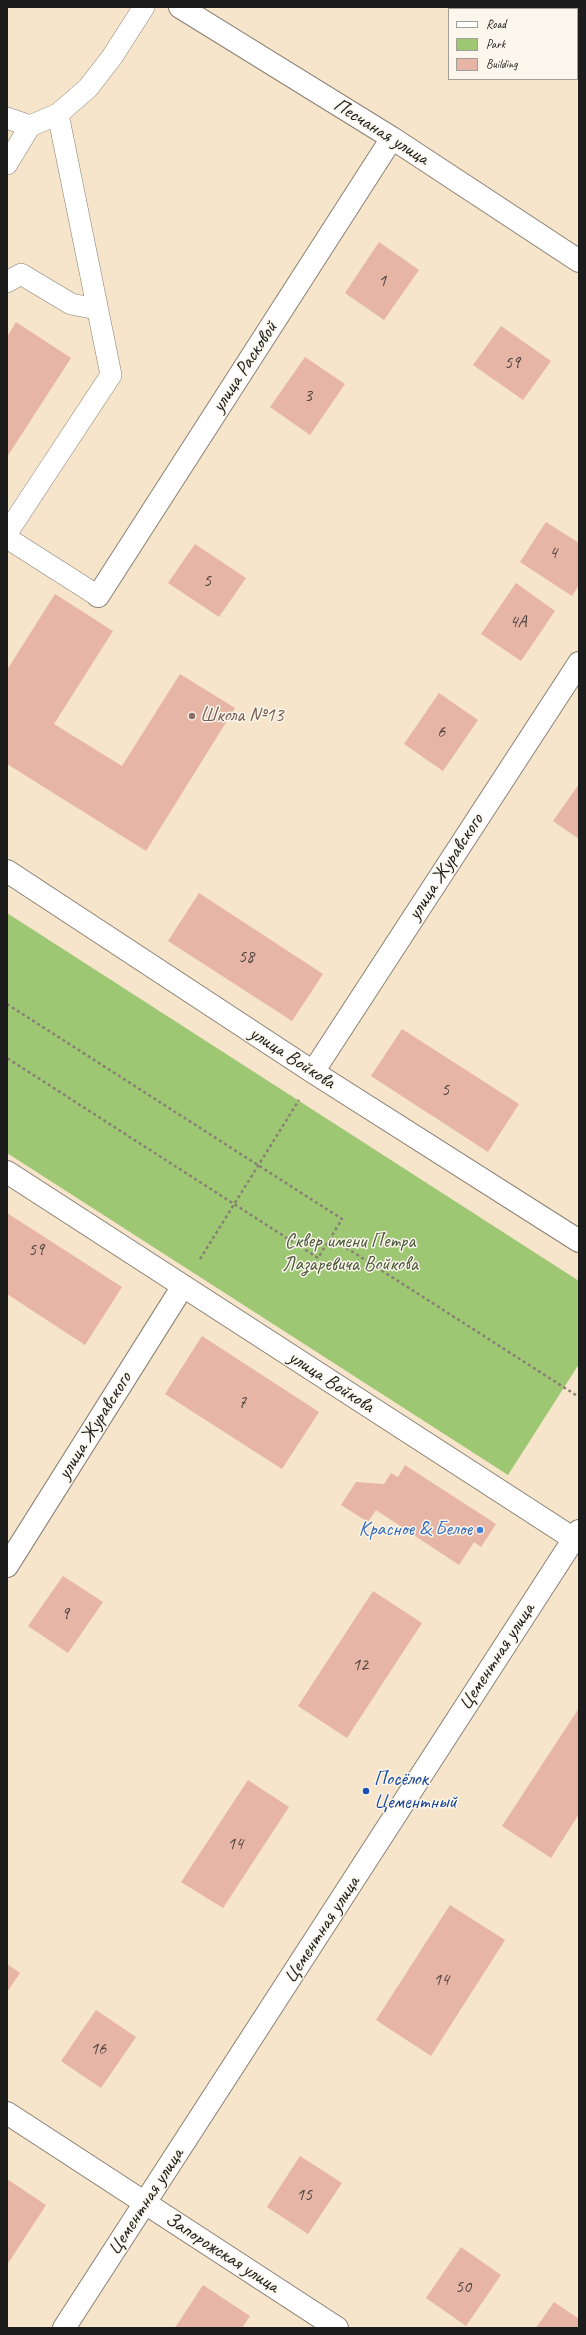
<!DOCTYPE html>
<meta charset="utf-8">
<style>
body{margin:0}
#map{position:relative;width:586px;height:2335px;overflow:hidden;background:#f6e4cb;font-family:Caveat,sans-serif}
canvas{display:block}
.frame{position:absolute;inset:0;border:8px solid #1c1c1c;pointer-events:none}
.legend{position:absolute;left:448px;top:8px;width:130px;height:72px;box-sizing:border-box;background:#fbf7ec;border:1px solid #a29f99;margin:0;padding:5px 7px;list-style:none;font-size:12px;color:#1c1c1c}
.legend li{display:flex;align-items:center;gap:8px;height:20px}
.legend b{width:20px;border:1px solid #a29f99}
</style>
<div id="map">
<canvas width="586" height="2335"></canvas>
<div class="frame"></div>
<ul class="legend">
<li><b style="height:5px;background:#fff"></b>Road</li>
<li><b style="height:11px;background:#9ec773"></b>Park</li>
<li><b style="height:11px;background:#e6b5a6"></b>Building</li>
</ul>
</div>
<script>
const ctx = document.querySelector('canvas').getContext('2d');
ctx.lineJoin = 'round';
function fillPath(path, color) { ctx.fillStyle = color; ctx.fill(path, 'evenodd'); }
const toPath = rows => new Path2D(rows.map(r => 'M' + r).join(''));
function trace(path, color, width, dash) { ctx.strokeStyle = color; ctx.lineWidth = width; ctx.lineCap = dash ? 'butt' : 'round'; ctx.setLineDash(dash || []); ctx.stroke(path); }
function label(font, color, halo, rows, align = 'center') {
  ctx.font = font + ' Caveat,sans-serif'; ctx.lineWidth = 3; ctx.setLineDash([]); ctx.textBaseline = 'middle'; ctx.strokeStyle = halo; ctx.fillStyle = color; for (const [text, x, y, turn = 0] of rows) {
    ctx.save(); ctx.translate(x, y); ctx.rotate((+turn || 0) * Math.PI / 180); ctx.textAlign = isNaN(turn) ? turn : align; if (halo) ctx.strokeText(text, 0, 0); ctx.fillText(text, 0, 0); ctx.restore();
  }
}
const green = toPath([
 [7,913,579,1281,579,1364,508,1475,7,1153]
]);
const building = toPath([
 [379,242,419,270,384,320,345,293],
 [16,322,71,358,7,457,7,337],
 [501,326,551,361,523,400,473,365],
 [305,357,345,384,310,435,270,407],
 [546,522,579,543,579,585,572,596,520,562],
 [195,544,246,578,219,617,168,583],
 [516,583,555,611,521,661,481,634],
 [55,594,113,631,54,724,122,766,180,674,235,708,146,851,7,764,7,670],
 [439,693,478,720,443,771,404,744],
 [579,784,579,839,553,821],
 [199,893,323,974,292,1021,168,941],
 [402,1029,519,1104,488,1152,371,1076],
 [7,1213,122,1287,85,1345,7,1294],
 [202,1336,319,1412,282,1469,165,1394],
 [405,1465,496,1524,481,1547,474,1542,459,1565,376,1510,368,1522,341,1505,356,1482,384,1484,391,1473,398,1477],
 [63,1576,103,1602,68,1653,28,1626],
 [373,1591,422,1623,347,1738,298,1706],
 [579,1708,579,1814,551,1858,502,1826],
 [248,1780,289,1807,223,1908,181,1882],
 [450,1905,505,1940,431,2056,376,2020],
 [7,1964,20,1973,7,1992],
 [96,2010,136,2037,101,2088,61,2061],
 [300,2156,342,2183,308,2234,267,2207],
 [7,2179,46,2205,7,2265],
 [461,2247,501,2275,466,2326,426,2298],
 [203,2285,250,2316,242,2328,175,2328],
 [554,2302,579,2319,579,2328,536,2328]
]);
const path = toPath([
 [7,1004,342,1219,318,1258,7,1058],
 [331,1238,579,1397],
 [200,1259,299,1100]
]);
const service = toPath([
 [7,118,30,126,58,114,88,88,112,57,144,7],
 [7,164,30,126],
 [7,282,21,274,71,304,97,309],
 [7,533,111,375,58,114],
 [7,538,98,596]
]);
const minor = toPath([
 [180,7,392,138,579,261],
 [98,596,392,138],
 [7,871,313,1072,579,1241],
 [313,1072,579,663],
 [7,1172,574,1539],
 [7,1566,183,1286],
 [7,2113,337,2328]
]);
const primary = toPath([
 [64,2328,579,1531]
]);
const markers = [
 [192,716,4,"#8d6e63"],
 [480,1530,4,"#3f7fe0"],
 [366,1791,4,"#1a4fb4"]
];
const numberNames = [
 ["1",382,281],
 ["59",512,363],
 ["3",308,396],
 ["4",553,553],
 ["5",207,581],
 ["4А",518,622],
 ["6",441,732],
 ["58",246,957],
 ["5",445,1090],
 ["59",36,1250],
 ["7",242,1403],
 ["9",65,1614],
 ["12",360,1665],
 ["14",235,1844],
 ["14",441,1980],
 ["16",98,2049],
 ["15",304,2195],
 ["50",463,2287]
];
const streetNames = [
 ["Песчаная улица",381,132,32],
 ["улица Расковой",245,367,-57],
 ["улица Журавского",446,867,-57],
 ["улица Войкова",292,1058,33],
 ["улица Войкова",331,1382,33],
 ["улица Журавского",95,1426,-58],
 ["Цементная улица",497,1657,-57],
 ["Цементная улица",322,1930,-57],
 ["Цементная улица",146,2202,-57],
 ["Запорожская улица",222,2253,33]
];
const educationNames = [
 ["Школа №13",200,716]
];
const parkNames = [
 ["Сквер имени Петра",350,1242],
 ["Лазаревича Войкова",350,1265]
];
const shopNames = [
 ["Красное & Белое",472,1530]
];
const transitNames = [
 ["Посёлок",374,1780],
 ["Цементный",374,1803]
];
fillPath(green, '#9ec773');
fillPath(building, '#e6b5a6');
trace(service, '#898074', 22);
trace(minor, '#898074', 24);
trace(primary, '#898074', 24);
trace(path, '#898074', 2.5, [3, 3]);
trace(service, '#fff', 21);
trace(minor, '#fff', 22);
trace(primary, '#fff', 22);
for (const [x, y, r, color] of markers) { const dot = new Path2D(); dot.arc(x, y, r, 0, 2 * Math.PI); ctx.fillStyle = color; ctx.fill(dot); trace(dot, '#fbf7ec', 1.5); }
label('18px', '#4e423e', null, numberNames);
label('20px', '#1c1c1c', '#fbf7ec', streetNames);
label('20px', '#785e54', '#fbf7ec', educationNames, 'left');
label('20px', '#4a583a', '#fbf7ec', parkNames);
label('20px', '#366cbe', '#fbf7ec', shopNames, 'right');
label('20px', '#164399', '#fbf7ec', transitNames, 'left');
</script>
